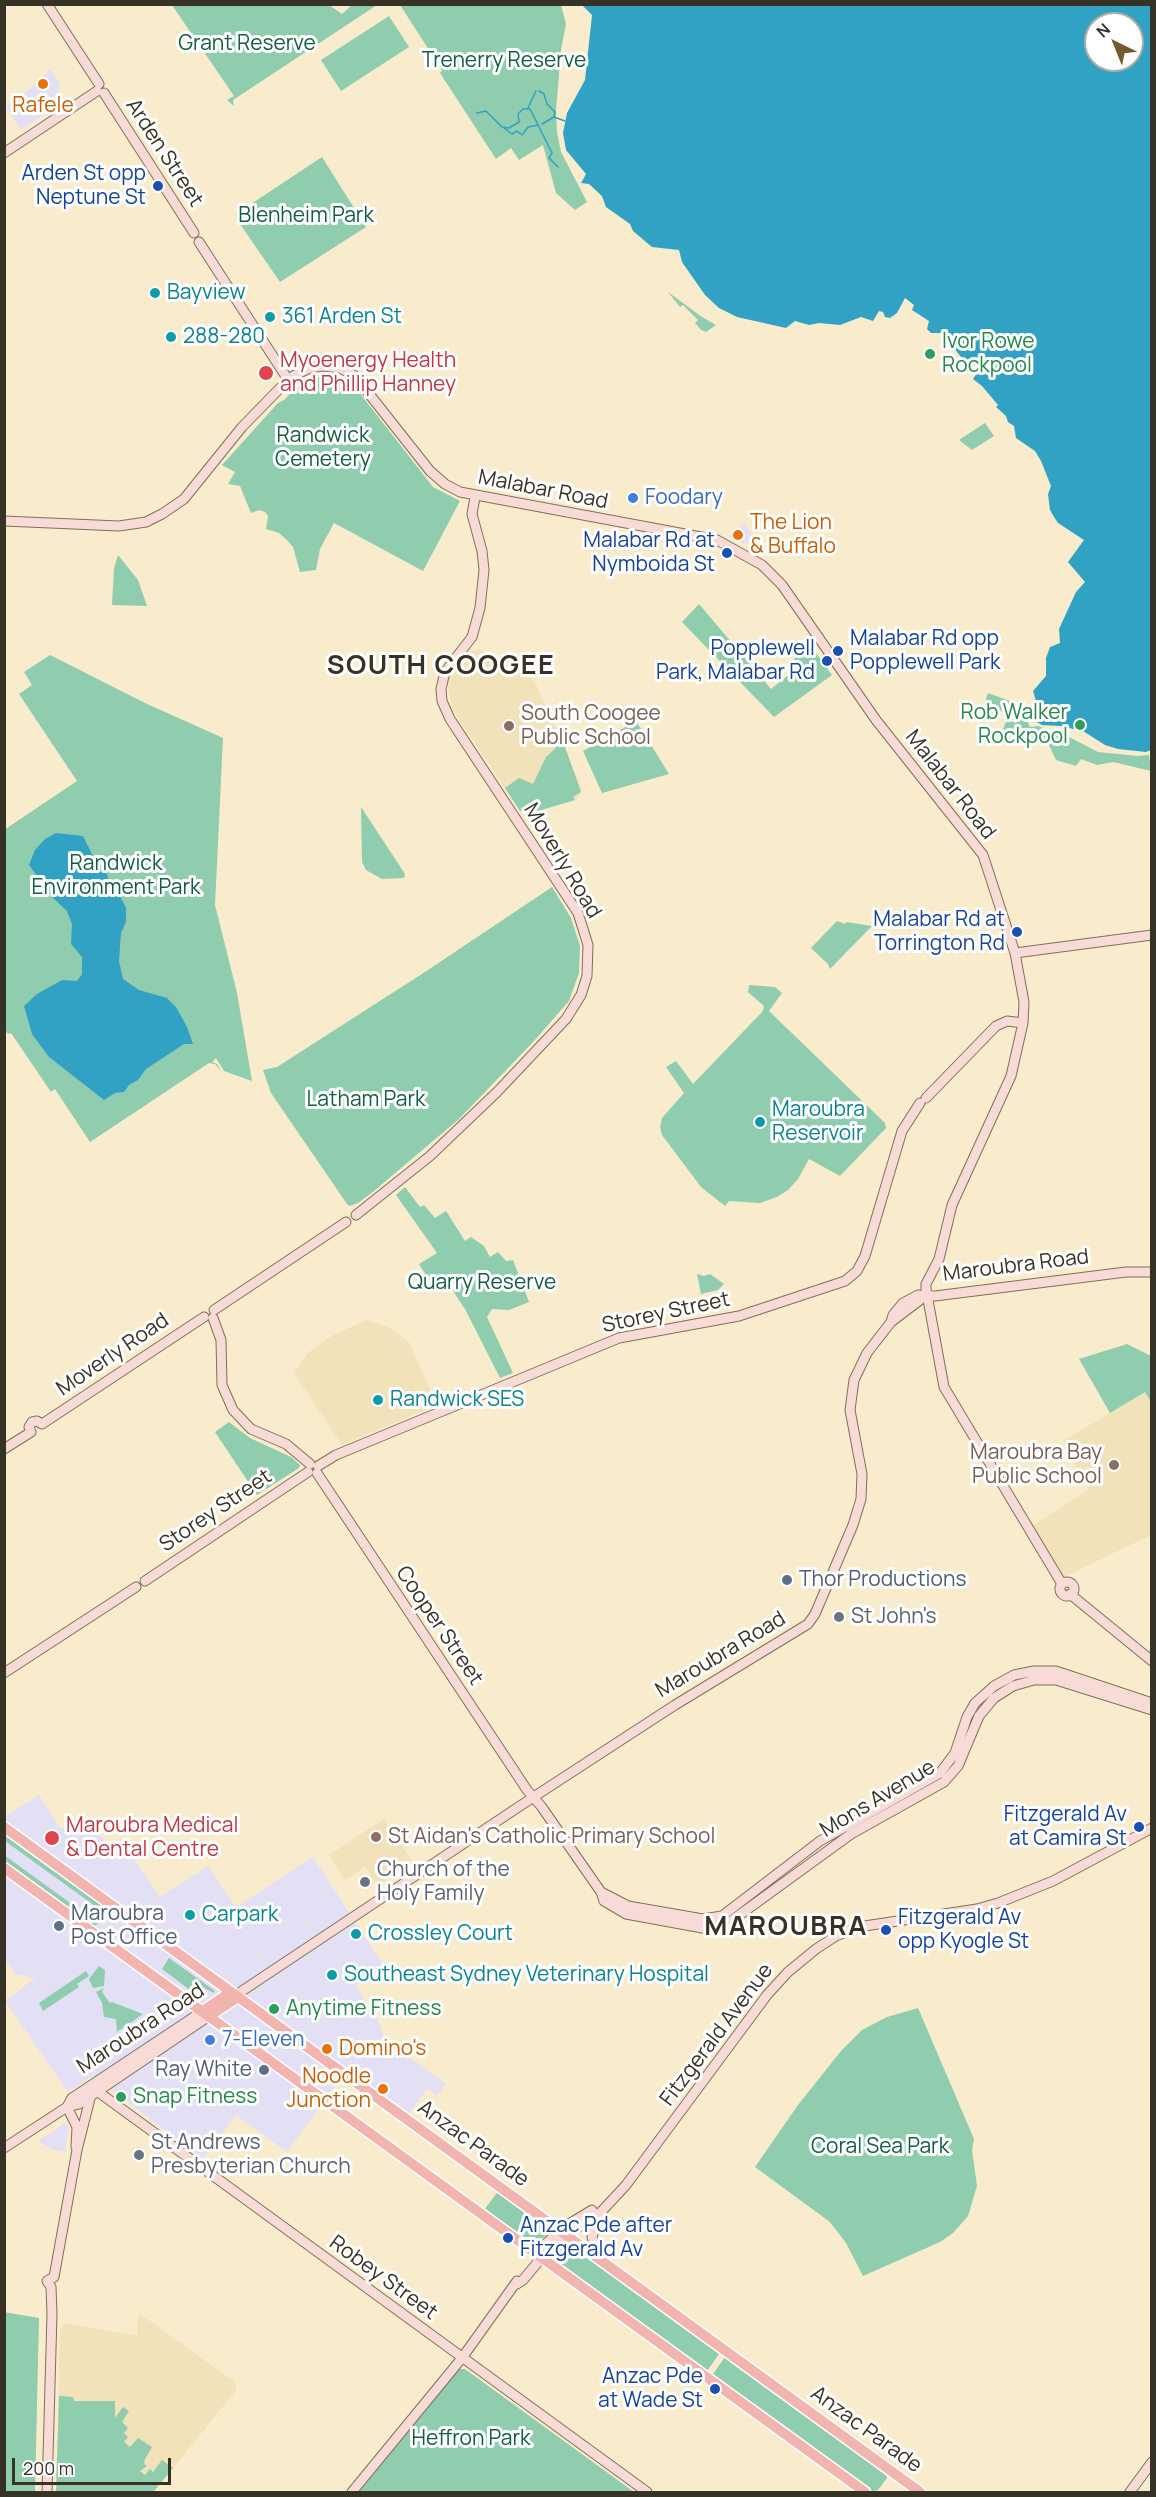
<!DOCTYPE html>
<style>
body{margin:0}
#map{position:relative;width:1156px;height:2497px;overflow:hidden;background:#f8eccc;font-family:Manrope,sans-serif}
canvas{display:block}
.frame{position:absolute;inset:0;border:6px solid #363225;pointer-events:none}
.north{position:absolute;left:1084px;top:12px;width:60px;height:60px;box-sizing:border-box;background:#fff;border:2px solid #afada8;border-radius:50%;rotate:317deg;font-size:16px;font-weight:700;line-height:24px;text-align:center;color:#363225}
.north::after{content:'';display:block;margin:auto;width:21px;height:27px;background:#76582c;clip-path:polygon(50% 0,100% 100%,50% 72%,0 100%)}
.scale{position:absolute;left:12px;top:2458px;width:159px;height:27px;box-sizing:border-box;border:3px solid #363225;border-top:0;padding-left:8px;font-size:18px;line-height:21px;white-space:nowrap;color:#363225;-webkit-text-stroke:4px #fff;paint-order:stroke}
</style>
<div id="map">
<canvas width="1156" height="2497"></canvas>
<div class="frame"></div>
<div class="north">N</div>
<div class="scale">200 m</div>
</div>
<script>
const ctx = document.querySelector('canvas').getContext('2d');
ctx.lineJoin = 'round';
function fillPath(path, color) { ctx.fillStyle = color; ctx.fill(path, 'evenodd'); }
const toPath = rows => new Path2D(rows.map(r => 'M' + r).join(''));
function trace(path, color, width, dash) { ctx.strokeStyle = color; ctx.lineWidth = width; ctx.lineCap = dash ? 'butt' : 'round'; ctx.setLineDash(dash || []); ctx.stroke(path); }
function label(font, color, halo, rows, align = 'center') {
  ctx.font = font + ' Manrope,sans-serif'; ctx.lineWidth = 6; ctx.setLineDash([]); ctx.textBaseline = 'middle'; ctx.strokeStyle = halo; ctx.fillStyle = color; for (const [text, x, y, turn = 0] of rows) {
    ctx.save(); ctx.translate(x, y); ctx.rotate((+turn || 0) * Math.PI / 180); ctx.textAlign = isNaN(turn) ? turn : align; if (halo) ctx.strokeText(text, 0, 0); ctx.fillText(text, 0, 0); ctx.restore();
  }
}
const commercial = toPath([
 [50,69,60,84,56,107,21,130,6,106,37,84],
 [743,523,756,538,743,544,730,536],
 [39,1795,61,1829,65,1827,68,1831,89,1817,109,1847,121,1839,160,1897,208,1866,236,1907,313,1857,384,1966,356,1986,378,2020,385,2040,446,2084,437,2096,427,2089,408,2115,346,2071,287,2152,236,2115,203,2159,93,2076,68,2092,5,2001,35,1978,15,1974,5,1959,4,1817],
 [65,2123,69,2127,65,2152,51,2149,38,2141]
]);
const built = toPath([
 [479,649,526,673,535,682,582,789,579,797,575,800,528,814,520,811,453,710,448,688,450,678,456,667,470,652],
 [367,1320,388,1327,409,1342,437,1405,342,1445,294,1373,309,1352,333,1335],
 [1145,1392,1152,1402,1151,1535,1064,1577,1033,1526,1089,1489,1063,1441],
 [384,1819,413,1863,378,1886,365,1867,345,1880,329,1855],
 [139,2313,235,2382,237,2389,154,2492,56,2492,60,2329,66,2323,137,2336]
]);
const green = toPath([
 [172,5,329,5,342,14,352,5,377,5,233,100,234,106,227,100,234,96],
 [400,5,561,5,566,24,561,50,556,111,557,132,561,152,587,202,575,210,556,193,543,145,519,160,511,148,496,159,440,73,442,70],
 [389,16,409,47,341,91,321,60],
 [322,157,366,227,280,282,238,221,236,214],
 [668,292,702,317,716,325,706,332,701,330,695,323,698,320,683,305,680,307],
 [331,376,344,379,355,387,433,487,460,501,423,571,334,523,320,549,316,570,300,572,293,547,287,540,279,533,266,529,268,516,265,512,259,510,251,513,240,486,228,484,235,472,222,465,278,403,284,400,305,378],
 [985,423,994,436,972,450,959,440],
 [118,555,138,580,147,606,112,605,114,568],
 [699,604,771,689,796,669,792,661,810,645,832,675,774,717,682,622],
 [50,655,145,703,223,738,215,905,237,993,252,1081,224,1071,216,1058,212,1062,217,1064,222,1072,215,1064,209,1063,90,1142,55,1089,51,1092,11,1033,8,1034,5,1030,4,830,77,781,19,694,32,685,24,672],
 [988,693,1010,701,1006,713,984,705],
 [1025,715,1030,727,1038,726,1069,737,1098,752,1138,756,1149,755,1151,771,1113,762,1097,765,1081,759,1076,766,1056,760,1048,743,1036,740,1030,747,1010,739,1012,733,1003,729,1007,720,1016,723],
 [636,721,669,774,602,793,583,751],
 [563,741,581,792,573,797,575,800,528,814,520,811,505,788,519,778,533,784,546,757],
 [361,807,405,874,404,878,382,879,366,870,362,862],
 [552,887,571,918,580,946,579,973,569,1001,534,1041,459,1119,374,1191,358,1203,350,1206,347,1204,271,1093,263,1070,277,1067,425,972],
 [837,921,845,924,846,922,872,926,830,969,828,964,811,948],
 [749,985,775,987,782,993,769,1011,885,1123,886,1128,840,1176,809,1159,798,1179,788,1190,777,1197,760,1203,729,1201,725,1206,701,1187,662,1135,660,1127,662,1118,684,1093,666,1067,676,1061,693,1084,763,1011,764,1006,748,992],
 [405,1187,420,1207,424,1205,435,1218,446,1211,465,1241,471,1237,484,1246,490,1257,498,1252,506,1261,513,1260,529,1302,509,1310,492,1309,487,1317,513,1373,500,1378,465,1309,447,1282,435,1289,419,1264,437,1253,396,1195],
 [697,1274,704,1276,710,1274,724,1284,718,1290,701,1294],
 [1127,1344,1151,1356,1151,1402,1145,1392,1110,1413,1079,1359],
 [229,1422,250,1438,291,1457,300,1465,299,1468,257,1495,215,1432],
 [5,1832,12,1839,114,1914,94,1926,5,1862,4,1855,95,1921,102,1911,5,1841],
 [169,1958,215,1991,214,1993,204,1988,194,1993,162,1969],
 [99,1966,105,1970,104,1986,93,1988,89,1979],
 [86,1971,89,1976,77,1984,79,1987,43,2011,39,2003],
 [104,1988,102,1992,110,2003,112,2002,143,2014,117,2032,116,2019,104,2017,102,2003,96,1992],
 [918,2008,974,2139,972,2150,977,2186,968,2216,953,2233,940,2242,863,2276,846,2243,830,2222,755,2167,798,2105,841,2051,862,2030,887,2017],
 [499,2190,552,2229,551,2231,533,2246,484,2210],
 [567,2241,718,2349,719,2354,707,2371,703,2371,550,2256],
 [4,2312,39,2318,35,2492,5,2492],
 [725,2357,885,2471,887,2478,878,2490,869,2492,715,2380,713,2374],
 [459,2369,465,2369,634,2492,359,2492],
 [59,2396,73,2397,74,2401,115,2401,115,2418,123,2407,129,2411,122,2422,128,2428,124,2433,128,2437,124,2442,130,2447,138,2438,152,2447,145,2459,144,2464,147,2466,140,2471,145,2475,150,2469,153,2472,162,2460,173,2468,153,2492,56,2492]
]);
const water = toPath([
 [582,5,1151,5,1151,750,1146,752,1118,749,1105,745,1083,731,1060,726,1042,725,1035,721,1036,701,1033,691,1046,676,1046,658,1050,647,1060,643,1059,629,1076,592,1085,582,1068,562,1084,540,1058,523,1054,517,1050,510,1048,494,1051,486,1041,461,1035,451,1016,438,1014,426,1008,422,1006,416,996,407,998,405,982,386,973,379,977,373,974,364,961,357,954,348,949,333,931,333,927,329,929,321,912,310,914,305,905,298,897,313,890,318,885,317,883,312,879,311,873,321,861,317,840,325,819,323,809,325,795,321,786,328,737,317,719,308,705,295,682,262,679,250,652,247,633,231,630,224,606,207,602,196,589,184,581,183,586,174,566,150,563,133,567,113,585,80,592,15],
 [1096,24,1132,24,1132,60,1096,60],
 [56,833,83,836,96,862,106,871,109,882,118,892,126,908,126,922,121,933,119,961,123,979,139,990,167,998,176,1007,187,1027,193,1044,184,1044,146,1069,138,1080,129,1085,124,1092,115,1093,104,1100,49,1057,32,1034,24,1006,37,994,62,980,77,981,82,974,82,957,71,944,72,924,67,911,52,897,29,865,35,850,45,839]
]);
const stream = toPath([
 [539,91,544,94,547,104,555,112,554,117],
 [528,108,536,91],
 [477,113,486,111,502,127,509,128,519,122,518,114,523,109,530,109,552,153,549,158,558,167],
 [542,124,554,117,565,121],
 [504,128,512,134,517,131,522,135,528,127,538,125]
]);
const secondary = toPath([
 [47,4,99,84],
 [104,93,194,233],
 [4,153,97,91],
 [199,242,285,375],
 [293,376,310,368,322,366,340,368,355,376,430,471,445,484,460,492,717,540,762,565,782,585,876,720,983,855,1015,953,1024,1002,1023,1023,1011,1076,952,1205,939,1259,926,1284,926,1289,944,1387,1062,1584],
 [4,521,119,526,146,522,162,514,184,499,242,427,285,383],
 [1015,953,1152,935],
 [926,1098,996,1026,1007,1021,1023,1023],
 [356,1215,430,1156,497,1092,566,1019,581,995,587,976,588,945,578,913,450,719,442,701,441,689,445,672,472,637,480,608,484,570,482,551,472,514,475,497],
 [214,1310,346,1222],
 [213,1318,221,1340,222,1385,233,1410,251,1429,286,1444,310,1464],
 [891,1322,920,1300],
 [42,1424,204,1317],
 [31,1432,29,1427,32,1422,37,1421,42,1424],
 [4,1449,31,1432],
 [318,1466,336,1455,619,1338,739,1316,845,1281,857,1271,865,1256,902,1131,920,1103],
 [317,1473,527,1790,541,1806,601,1892,604,1901,626,1914,708,1929,727,1924,851,1834,944,1782,958,1766,979,1716,994,1698,1013,1686,1034,1680,1056,1680,1152,1710],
 [145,1581,308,1472],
 '1060 1589a7 7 0 1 1 14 0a7 7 0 1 1-14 0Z',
 [1070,1594,1152,1661],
 [4,1673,136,1587],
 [601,1892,628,1906,703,1919,722,1916,820,1841,940,1773,955,1753,967,1717,975,1703,994,1686,1014,1675,1034,1671,1056,1671,1152,1703],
 [238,1997,242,1991,532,1798,675,1705,808,1624,815,1614,853,1525,861,1499,862,1474,850,1410,854,1380,867,1353,891,1322,893,1315,903,1303,918,1295,935,1296,1126,1272,1152,1272],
 [97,2091,647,2492],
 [67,2107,72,2098,203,2011],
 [67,2107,77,2127,76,2147],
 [4,2148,67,2107,79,2104,209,2016],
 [601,2212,592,2237,596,2250,602,2260],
 [541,2248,564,2227,592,2210],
 [54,2277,77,2150,91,2095],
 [517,2284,523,2280,553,2244,601,2212,626,2185,767,1995,788,1972,816,1949,836,1936,858,1927,977,1909,998,1903,1053,1881,1152,1828],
 [47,2492,52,2314,51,2287,47,2281,54,2277],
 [352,2492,462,2358,517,2281],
 [1130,2492,1152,2462]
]);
const primary = toPath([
 [4,1827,920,2492],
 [4,1868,865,2492],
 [203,2011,231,1992],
 [209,2016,238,1997]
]);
const markers = [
 [43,84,6,"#e8710a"],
 [158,186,6,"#1a4fb4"],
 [155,293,6,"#0f9aa8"],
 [270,317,6,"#0f9aa8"],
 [171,337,6,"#0f9aa8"],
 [930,354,6,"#2e9e5b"],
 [266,373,8,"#e0444e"],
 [633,498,6,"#3f7fe0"],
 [738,535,6,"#e8710a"],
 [727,553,6,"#1a4fb4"],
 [838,651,6,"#1a4fb4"],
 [827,661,6,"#1a4fb4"],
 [1080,725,6,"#2e9e5b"],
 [509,726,6,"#8d6e63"],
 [1017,932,6,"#1a4fb4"],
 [760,1122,6,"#0f9aa8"],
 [378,1400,6,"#0f9aa8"],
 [1114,1465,6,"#8d6e63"],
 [787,1580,6,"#5c6f8a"],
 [839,1617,6,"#6b7280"],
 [1139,1827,6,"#1a4fb4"],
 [376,1837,6,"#8d6e63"],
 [52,1838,8,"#e0444e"],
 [365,1882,6,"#6b7280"],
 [190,1915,6,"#0f9aa8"],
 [59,1926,6,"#5c6f8a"],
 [886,1930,6,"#1a4fb4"],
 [356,1934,6,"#0f9aa8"],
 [332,1975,6,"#0f9aa8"],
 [274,2009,6,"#2e9e5b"],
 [210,2040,6,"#3f7fe0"],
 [327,2049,6,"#e8710a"],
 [264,2070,6,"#5c6f8a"],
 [383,2089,6,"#e8710a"],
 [121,2097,6,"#2e9e5b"],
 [139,2155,6,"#6b7280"],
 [508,2238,6,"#1a4fb4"],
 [715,2389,6,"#1a4fb4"]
];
const parkNames = [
 ["Grant Reserve",247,44],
 ["Trenerry Reserve",504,61],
 ["Blenheim Park",306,216],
 ["Randwick",323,436],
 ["Cemetery",323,460],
 ["Randwick",116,864],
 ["Environment Park",116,888],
 ["Latham Park",366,1100],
 ["Quarry Reserve",482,1283],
 ["Coral Sea Park",880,2147],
 ["Heffron Park",471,2439]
];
const foodNames = [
 ["Rafele",43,106,"center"],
 ["The Lion",750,523],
 ["& Buffalo",750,547],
 ["Domino's",339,2049],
 ["Noodle",371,2077,"right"],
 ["Junction",371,2101,"right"]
];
const streetNames = [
 ["Arden Street",164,153,57],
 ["Malabar Road",543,490,11],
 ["Malabar Road",950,785,52],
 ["Moverly Road",562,861,59],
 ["Maroubra Road",1016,1266,-7],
 ["Storey Street",666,1313,-12],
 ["Moverly Road",113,1355,-34],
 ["Storey Street",216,1511,-34],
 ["Cooper Street",439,1626,56],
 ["Maroubra Road",721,1655,-31],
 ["Mons Avenue",878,1799,-31],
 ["Maroubra Road",141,2029,-33],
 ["Fitzgerald Avenue",717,2035,-53],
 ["Anzac Parade",473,2144,36],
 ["Robey Street",383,2278,36],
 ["Anzac Parade",866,2430,36]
];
const transitNames = [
 ["Arden St opp",146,174],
 ["Neptune St",146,198],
 ["Malabar Rd at",715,541],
 ["Nymboida St",715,565],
 ["Malabar Rd opp",850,639,"left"],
 ["Popplewell Park",850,663,"left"],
 ["Popplewell",815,649],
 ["Park, Malabar Rd",815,673],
 ["Malabar Rd at",1005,920],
 ["Torrington Rd",1005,944],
 ["Fitzgerald Av",1127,1815],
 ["at Camira St",1127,1839],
 ["Fitzgerald Av",898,1918,"left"],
 ["opp Kyogle St",898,1942,"left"],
 ["Anzac Pde after",520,2226,"left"],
 ["Fitzgerald Av",520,2250,"left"],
 ["Anzac Pde",703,2377],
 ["at Wade St",703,2401]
];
const cultureNames = [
 ["Bayview",167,293],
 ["361 Arden St",282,317],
 ["288-280",183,337],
 ["Maroubra",772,1110],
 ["Reservoir",772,1134],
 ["Randwick SES",390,1400],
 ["Carpark",202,1915],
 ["Crossley Court",368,1934],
 ["Southeast Sydney Veterinary Hospital",344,1975]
];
const leisureNames = [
 ["Ivor Rowe",942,342],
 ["Rockpool",942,366],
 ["Rob Walker",1068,713,"right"],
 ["Rockpool",1068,737,"right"],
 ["Anytime Fitness",286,2009],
 ["Snap Fitness",133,2097]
];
const healthNames = [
 ["Myoenergy Health",280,361],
 ["and Phillip Hanney",280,385],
 ["Maroubra Medical",66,1826],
 ["& Dental Centre",66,1850]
];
const shopNames = [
 ["Foodary",645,498],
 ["7-Eleven",222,2040]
];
const educationNames = [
 ["South Coogee",521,714],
 ["Public School",521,738],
 ["Maroubra Bay",1102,1453,"right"],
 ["Public School",1102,1477,"right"],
 ["St Aidan's Catholic Primary School",388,1837]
];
const serviceNames = [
 ["Thor Productions",799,1580],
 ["Maroubra",71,1914],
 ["Post Office",71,1938],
 ["Ray White",252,2070,"right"]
];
const worshipNames = [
 ["St John's",851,1617],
 ["Church of the",377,1870],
 ["Holy Family",377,1894],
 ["St Andrews",151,2143],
 ["Presbyterian Church",151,2167]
];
const districtNames = [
 ["SOUTH COOGEE",441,666],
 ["MAROUBRA",786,1927]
];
fillPath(commercial, '#e3e0f6');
fillPath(built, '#f1e2ba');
fillPath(green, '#90ccae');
fillPath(water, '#32a2c4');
trace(stream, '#32a2c4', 1.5);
trace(secondary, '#7d7255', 11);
trace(primary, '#fff', 13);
trace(secondary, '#f8dad7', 9);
trace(primary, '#f2b4af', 10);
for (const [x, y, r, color] of markers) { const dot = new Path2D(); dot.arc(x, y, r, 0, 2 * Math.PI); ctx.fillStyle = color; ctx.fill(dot); trace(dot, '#fff', 2); }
label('21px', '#155d42', '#fff', parkNames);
label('21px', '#c56008', '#fff', foodNames, 'left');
label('21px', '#363225', '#fff', streetNames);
label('21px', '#164399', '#fff', transitNames, 'right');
label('21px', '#0d838f', '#fff', cultureNames, 'left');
label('21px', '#27864d', '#fff', leisureNames, 'left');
label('21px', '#be3a42', '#fff', healthNames, 'left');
label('21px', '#366cbe', '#fff', shopNames, 'left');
label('21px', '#785e54', '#fff', educationNames, 'left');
label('21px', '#4e5e75', '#fff', serviceNames, 'left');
label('21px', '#5b616d', '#fff', worshipNames, 'left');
ctx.letterSpacing = '1.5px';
label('bold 27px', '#363225', '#fff', districtNames);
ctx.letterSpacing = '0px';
</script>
